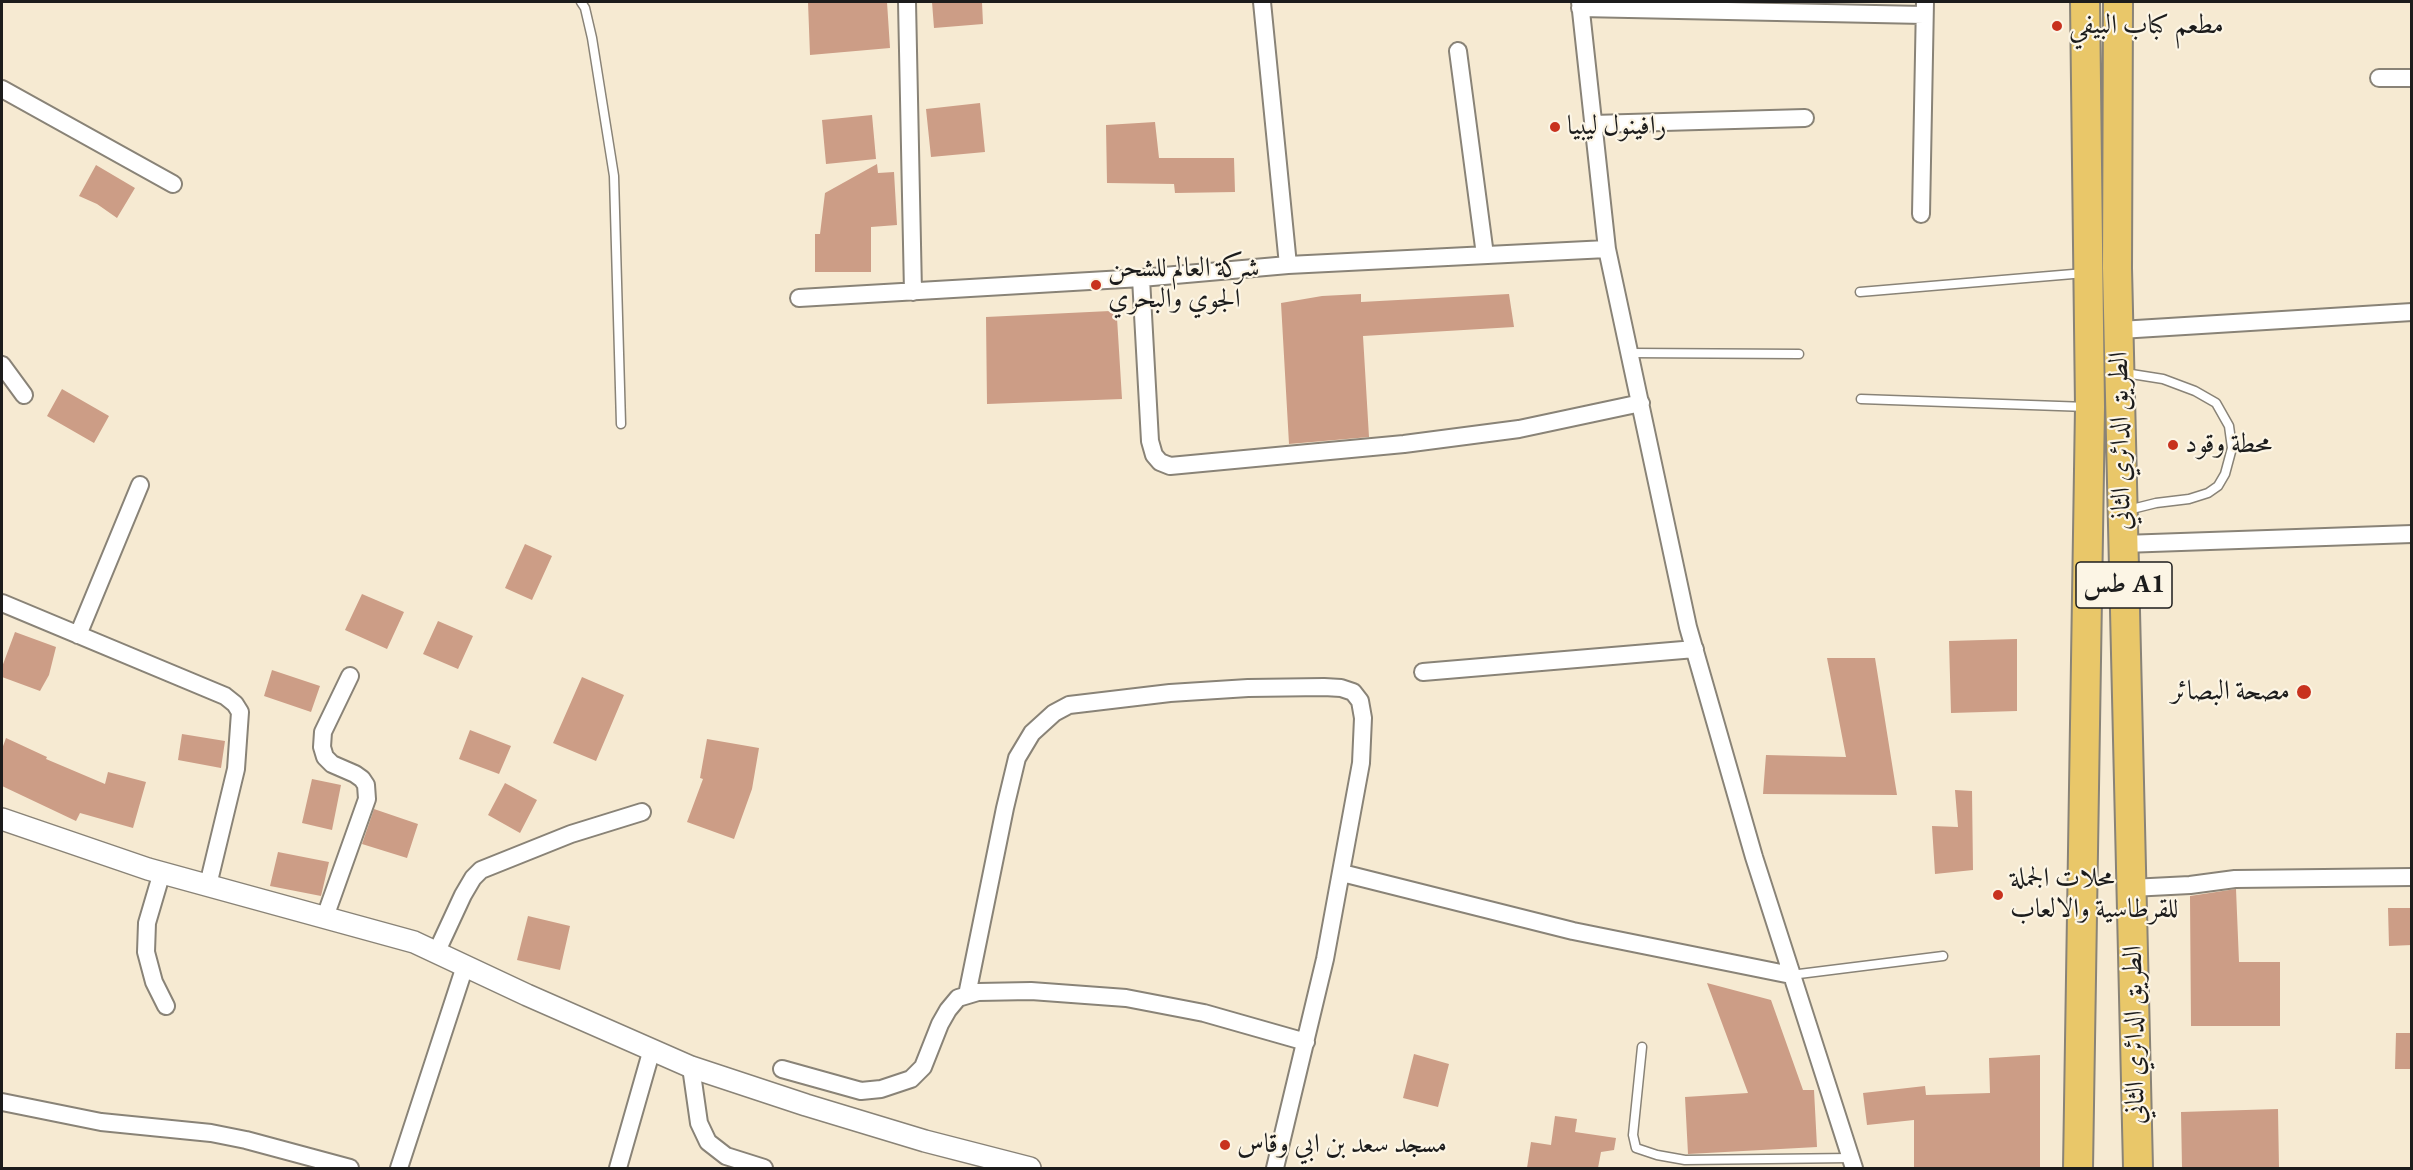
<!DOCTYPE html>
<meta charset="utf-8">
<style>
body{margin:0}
#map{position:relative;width:2413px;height:1170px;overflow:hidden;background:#f6ead2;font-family:"EB Garamond",serif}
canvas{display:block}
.frame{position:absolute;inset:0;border:3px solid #1c1c1c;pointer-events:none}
</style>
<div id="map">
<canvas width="2413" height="1170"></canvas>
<div class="frame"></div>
</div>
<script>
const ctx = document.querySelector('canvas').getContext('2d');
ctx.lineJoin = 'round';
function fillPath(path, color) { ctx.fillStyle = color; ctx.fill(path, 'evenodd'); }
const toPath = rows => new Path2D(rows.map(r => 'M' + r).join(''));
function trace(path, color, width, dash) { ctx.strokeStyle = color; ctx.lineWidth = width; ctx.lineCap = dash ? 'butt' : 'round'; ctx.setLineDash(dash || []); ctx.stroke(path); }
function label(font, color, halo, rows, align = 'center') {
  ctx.font = font + ' "EB Garamond",Amiri,serif'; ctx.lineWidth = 4.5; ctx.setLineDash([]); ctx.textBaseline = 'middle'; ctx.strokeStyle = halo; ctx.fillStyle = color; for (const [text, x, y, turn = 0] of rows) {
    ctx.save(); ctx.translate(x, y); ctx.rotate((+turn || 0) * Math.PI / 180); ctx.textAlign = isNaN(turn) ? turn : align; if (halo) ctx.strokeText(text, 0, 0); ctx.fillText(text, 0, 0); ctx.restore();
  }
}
const building = toPath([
 [808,2,887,2,890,48,810,55],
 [932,2,982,2,983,24,934,28],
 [980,103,985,152,931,157,926,109],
 [872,115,876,159,826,164,822,120],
 [1155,122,1159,158,1234,158,1235,192,1175,193,1174,184,1107,183,1106,125],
 [877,164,878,173,894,172,897,225,871,227,871,272,815,272,815,234,820,234,825,193],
 [96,165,135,188,117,218,97,204,79,196],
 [1361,294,1361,302,1509,294,1514,327,1363,336,1369,437,1289,444,1281,303,1322,296],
 [1110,311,1117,318,1122,399,987,404,986,317],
 [62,389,109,416,94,443,47,416],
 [525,544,552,556,532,600,505,588],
 [362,594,404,612,387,649,345,630],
 [438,621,473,636,458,669,423,654],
 [15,632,56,647,49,675,40,691,2,677,2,667],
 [2017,639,2017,711,1951,713,1949,641],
 [1827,658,1875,658,1897,795,1763,794,1766,755,1846,757],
 [272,670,320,686,311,712,264,696],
 [582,677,624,695,596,761,553,743],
 [470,730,511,746,499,774,459,759],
 [182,734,225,741,221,768,178,760],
 [6,738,47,757,46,759,105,784,108,772,146,782,133,828,80,813,76,821,2,786,2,749],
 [707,739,759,748,752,789,734,839,687,822,703,779,700,778],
 [312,779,341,785,332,830,302,823],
 [505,783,537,800,520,833,488,815],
 [1955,790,1972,791,1973,870,1935,874,1932,826,1958,827],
 [374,809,418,824,407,858,362,844],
 [278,852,329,862,321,896,270,886],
 [2236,889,2239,962,2280,962,2280,1026,2191,1026,2190,896],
 [2388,908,2412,908,2412,945,2389,946],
 [528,916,570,926,560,970,517,960],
 [1707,983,1771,1000,1803,1090,1814,1090,1817,1147,1688,1154,1685,1097,1748,1093],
 [2396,1033,2412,1033,2412,1069,2395,1069],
 [1414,1054,1449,1064,1438,1107,1403,1098],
 [2040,1055,2040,1168,1914,1168,1914,1120,1867,1125,1863,1093,1925,1086,1926,1095,1990,1093,1989,1058],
 [2278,1109,2279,1168,2182,1168,2181,1112],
 [1555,1116,1577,1119,1575,1132,1616,1138,1614,1150,1601,1152,1598,1168,1527,1168,1531,1142,1551,1145]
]);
const service = toPath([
 [581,2,585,8,592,38,614,176,621,424],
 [1860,292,2085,273],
 [1630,353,1799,354],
 [2125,373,2163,379,2195,391,2216,403,2229,426,2232,448,2225,474,2218,486,2208,493,2189,499,2156,503,2128,510],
 [1861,399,2087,407],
 [1791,975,1943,956],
 [1642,1047,1633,1135,1636,1148,1657,1155,1685,1160,1851,1158]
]);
const minor = toPath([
 [907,2,913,292],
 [1262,2,1288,265],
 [1580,2,1607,249,1688,627,1754,857,1854,1168],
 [1580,8,1924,15],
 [1458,51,1485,255],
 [2379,78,2412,78],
 [2,89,173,184],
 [1593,124,1805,118],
 [1921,214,1925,2],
 [1141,278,1150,441,1154,455,1160,462,1170,466,1404,444,1519,429,1641,403],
 [799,298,1141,278,1288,265,1607,249],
 [2120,330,2412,312],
 [2,365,24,395],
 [2123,544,2412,534],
 [2,603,225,696,235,704,240,712,236,769,208,885],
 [78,635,140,485],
 [1423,672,1695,649],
 [162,872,147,923,146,952,154,982,166,1006],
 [1342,873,1573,931,1791,975],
 [2131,888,2190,885,2235,879,2412,877],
 [325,917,367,799,366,785,362,779,355,774,332,764,325,757,322,747,323,732,350,676],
 [437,951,463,895,473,878,481,870,571,834,642,812],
 [967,995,1005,808,1017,758,1032,733,1054,713,1069,705,1170,693,1248,688,1324,687,1341,688,1353,692,1360,701,1363,718,1361,763,1325,959,1275,1168],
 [691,1067,699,1123,708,1142,726,1156,764,1168],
 [782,1069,861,1091,881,1089,911,1079,923,1067,940,1024,948,1010,958,998,978,992,1031,991,1126,998,1204,1013,1306,1042],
 [2,1102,101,1122,211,1133,246,1140,350,1168],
 [399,1168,465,966],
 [618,1168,652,1049]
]);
const tertiary = toPath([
 [2,819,148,869,414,942,527,995,691,1067,806,1105,925,1141,1030,1168]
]);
const trunk = toPath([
 [2118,2,2117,268,2138,1168],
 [2078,1168,2090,407,2085,2]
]);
const markers = [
 [2057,26,6,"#c8321e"],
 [1555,127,6,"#c8321e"],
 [1096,285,6,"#c8321e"],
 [2173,445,6,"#c8321e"],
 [2304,692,8,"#c8321e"],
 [1998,895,6,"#c8321e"],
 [1225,1145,6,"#c8321e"]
];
const shields = [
 [2124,585,96]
];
const shieldNames = [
 ["طس A1",2124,585]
];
const poiNames = [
 ["مطعم كباب البيفي",2069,26],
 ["رافينول ليبيا",1567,127],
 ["شركة العالم للشحن",1108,269],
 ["الجوي والبحري",1108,300],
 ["محطة وقود",2185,445],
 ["مصحة البصائر",2290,692,"right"],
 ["محلات الجملة",2010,879],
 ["للقرطاسية والالعاب",2010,910],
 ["مسجد سعد بن ابي وقاس",1237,1145]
];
const streetNames = [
 ["الطريق الدائري الثاني",2121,441,-91],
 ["الطريق الدائري الثاني",2135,1035,-91]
];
fillPath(building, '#cc9d86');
trace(service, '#898377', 11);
trace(minor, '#898377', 20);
trace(tertiary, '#898377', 24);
trace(trunk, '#898377', 32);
trace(service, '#fff', 8);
trace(minor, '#fff', 16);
trace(tertiary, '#fff', 21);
trace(trunk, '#e9c769', 28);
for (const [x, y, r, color] of markers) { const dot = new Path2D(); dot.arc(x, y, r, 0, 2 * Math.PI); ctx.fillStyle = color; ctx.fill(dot); trace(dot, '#fcf5e5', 2); }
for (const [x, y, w] of shields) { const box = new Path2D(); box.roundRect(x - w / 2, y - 23, w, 46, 4.5); ctx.fillStyle = '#fcf5e5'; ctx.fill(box); trace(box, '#1c1c1c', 1.5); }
label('bold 26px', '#1c1c1c', null, shieldNames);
label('27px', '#1c1c1c', '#fcf5e5', poiNames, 'left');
label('27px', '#1c1c1c', '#fcf5e5', streetNames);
</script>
